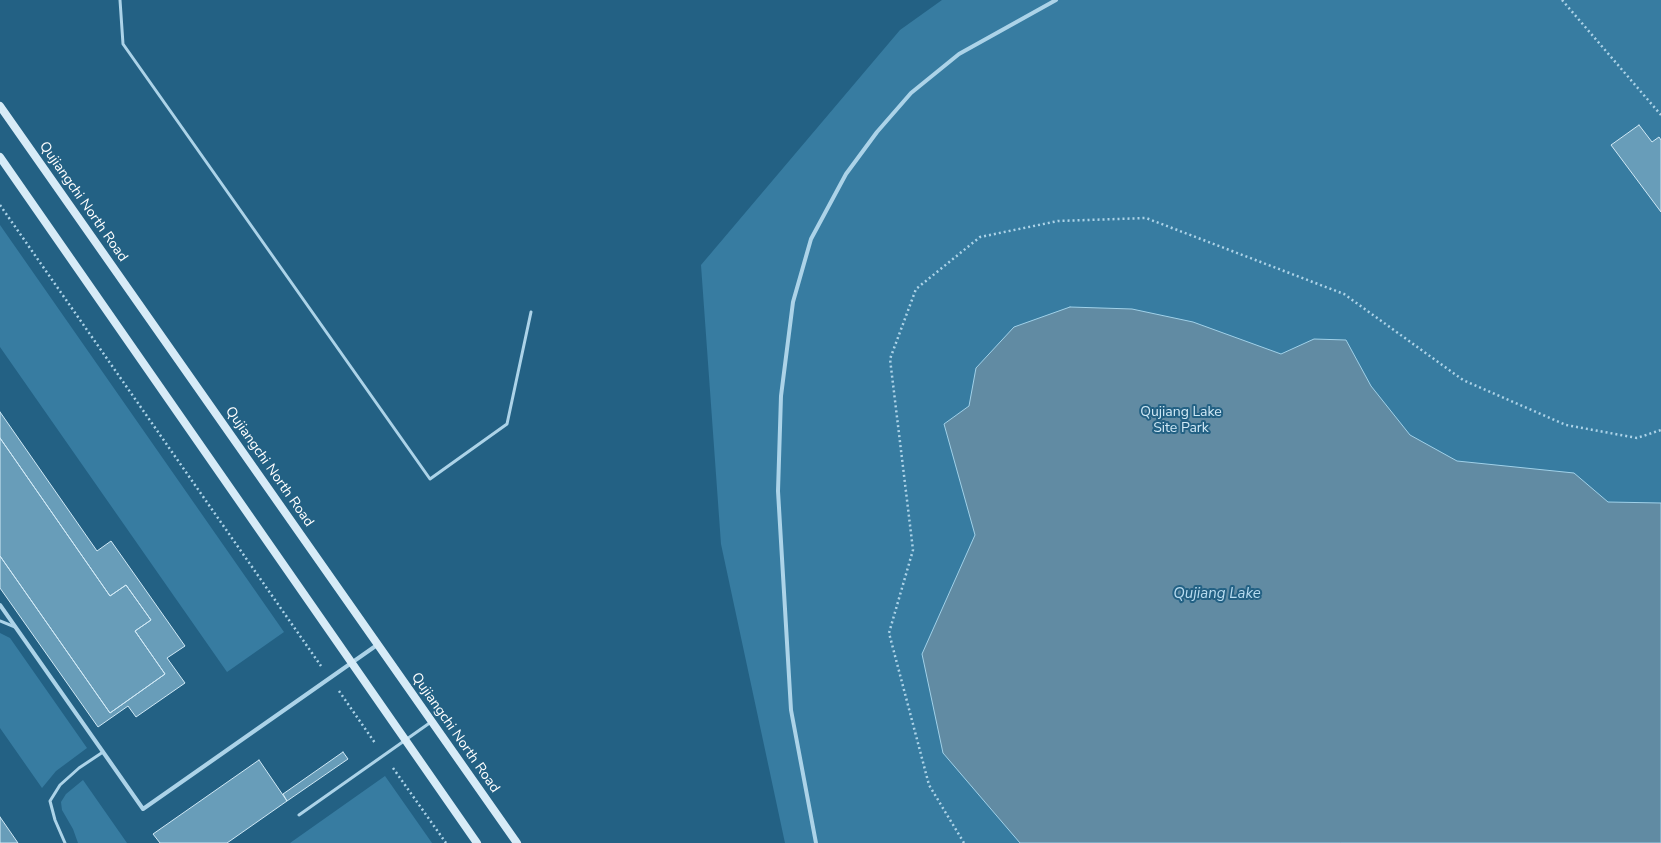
<!DOCTYPE html>
<style>
body{margin:0}
canvas{display:block;background:#236184}
</style>
<canvas width="1661" height="843"></canvas>
<script>
const ctx = document.querySelector('canvas').getContext('2d');
ctx.lineJoin = 'round';
function fillPath(path, color) { ctx.fillStyle = color; ctx.fill(path, 'evenodd'); }
const toPath = rows => new Path2D(rows.map(r => 'M' + r).join(''));
function trace(path, color, width, dash) { ctx.strokeStyle = color; ctx.lineWidth = width; ctx.lineCap = dash ? 'butt' : 'round'; ctx.setLineDash(dash || []); ctx.stroke(path); }
function label(font, color, halo, rows, align = 'center') {
  ctx.font = font + ' "Nunito Sans",sans-serif'; ctx.lineWidth = 4; ctx.setLineDash([]); ctx.textBaseline = 'middle'; ctx.strokeStyle = halo; ctx.fillStyle = color; for (const [text, x, y, turn = 0] of rows) {
    ctx.save(); ctx.translate(x, y); ctx.rotate((+turn || 0) * Math.PI / 180); ctx.textAlign = isNaN(turn) ? turn : align; if (halo) ctx.strokeText(text, 0, 0); ctx.fillText(text, 0, 0); ctx.restore();
  }
}
const green = toPath([
 [942,0,1661,0,1661,843,785,843,721,544,701,265,900,30],
 [0,225,284,632,227,672,0,347],
 [0,633,10,638,87,748,56,771,42,788,0,728],
 [385,776,432,843,290,843],
 [83,780,127,843,78,843,73,829,62,810,61,802,66,794]
]);
const water = toPath([
 [1070,307,1132,309,1193,322,1281,354,1314,339,1346,340,1371,386,1410,435,1457,461,1574,473,1608,502,1661,503,1661,843,1020,843,943,753,922,654,975,535,944,424,969,406,976,368,1014,327,1070,307]
]);
const building = toPath([
 [1639,125,1652,142,1659,137,1661,140,1661,212,1611,145,1639,125],
 [0,412,97,551,111,541,185,646,167,658,185,683,136,717,128,706,98,727,0,588,0,556,110,713,165,674,135,631,151,620,126,585,110,596,0,438,0,412],
 [0,438,110,596,126,585,151,620,135,631,165,674,110,713,0,556,0,438],
 [343,752,348,759,287,801,283,794,343,752],
 [259,760,287,801,227,843,160,843,153,834,259,760],
 [0,817,18,843,0,843,0,817]
]);
const path = toPath([
 [1562,0,1661,115],
 [0,205,321,666],
 [339,691,375,743],
 [393,768,446,843],
 [964,843,929,785,889,633,913,550,890,359,916,289,980,237,1058,221,1146,218,1344,294,1463,380,1566,425,1637,438,1661,430]
]);
const service = toPath([
 [120,0,123,44,430,479,507,424,531,312],
 [0,621,15,627],
 [299,815,431,722],
 [65,843,55,820,50,801,60,785,79,768,103,752]
]);
const minor = toPath([
 [0,605,143,809,377,645],
 [816,843,791,710,778,491,781,396,793,302,811,239,846,174,877,132,911,93,959,54,1056,0]
]);
const secondary = toPath([
 [0,106,517,843],
 [0,157,477,843]
]);
const streetNames = [
 ["Qujiangchi North Road",83,202,55],
 ["Qujiangchi North Road",269,467,55],
 ["Qujiangchi North Road",455,733,55]
];
const parkNames = [
 ["Qujiang Lake",1181,413],
 ["Site Park",1181,429]
];
const waterNames = [
 ["Qujiang Lake",1217,594]
];
fillPath(green, '#377ca1');
fillPath(water, '#618ba3');
trace(water, '#a0d1e9', 1);
fillPath(building, '#689db9');
trace(building, '#d0e9f6', 1);
trace(path, '#acd3e8', 2.5, [2, 3]);
trace(service, '#acd3e8', 3);
trace(minor, '#acd3e8', 4);
trace(secondary, '#d7ebf7', 8);
label('14px', '#fff', '#236184', streetNames);
label('14px', '#d0e9f6', '#236184', parkNames);
label('italic 15px', '#b8dcf0', '#236184', waterNames);
</script>
